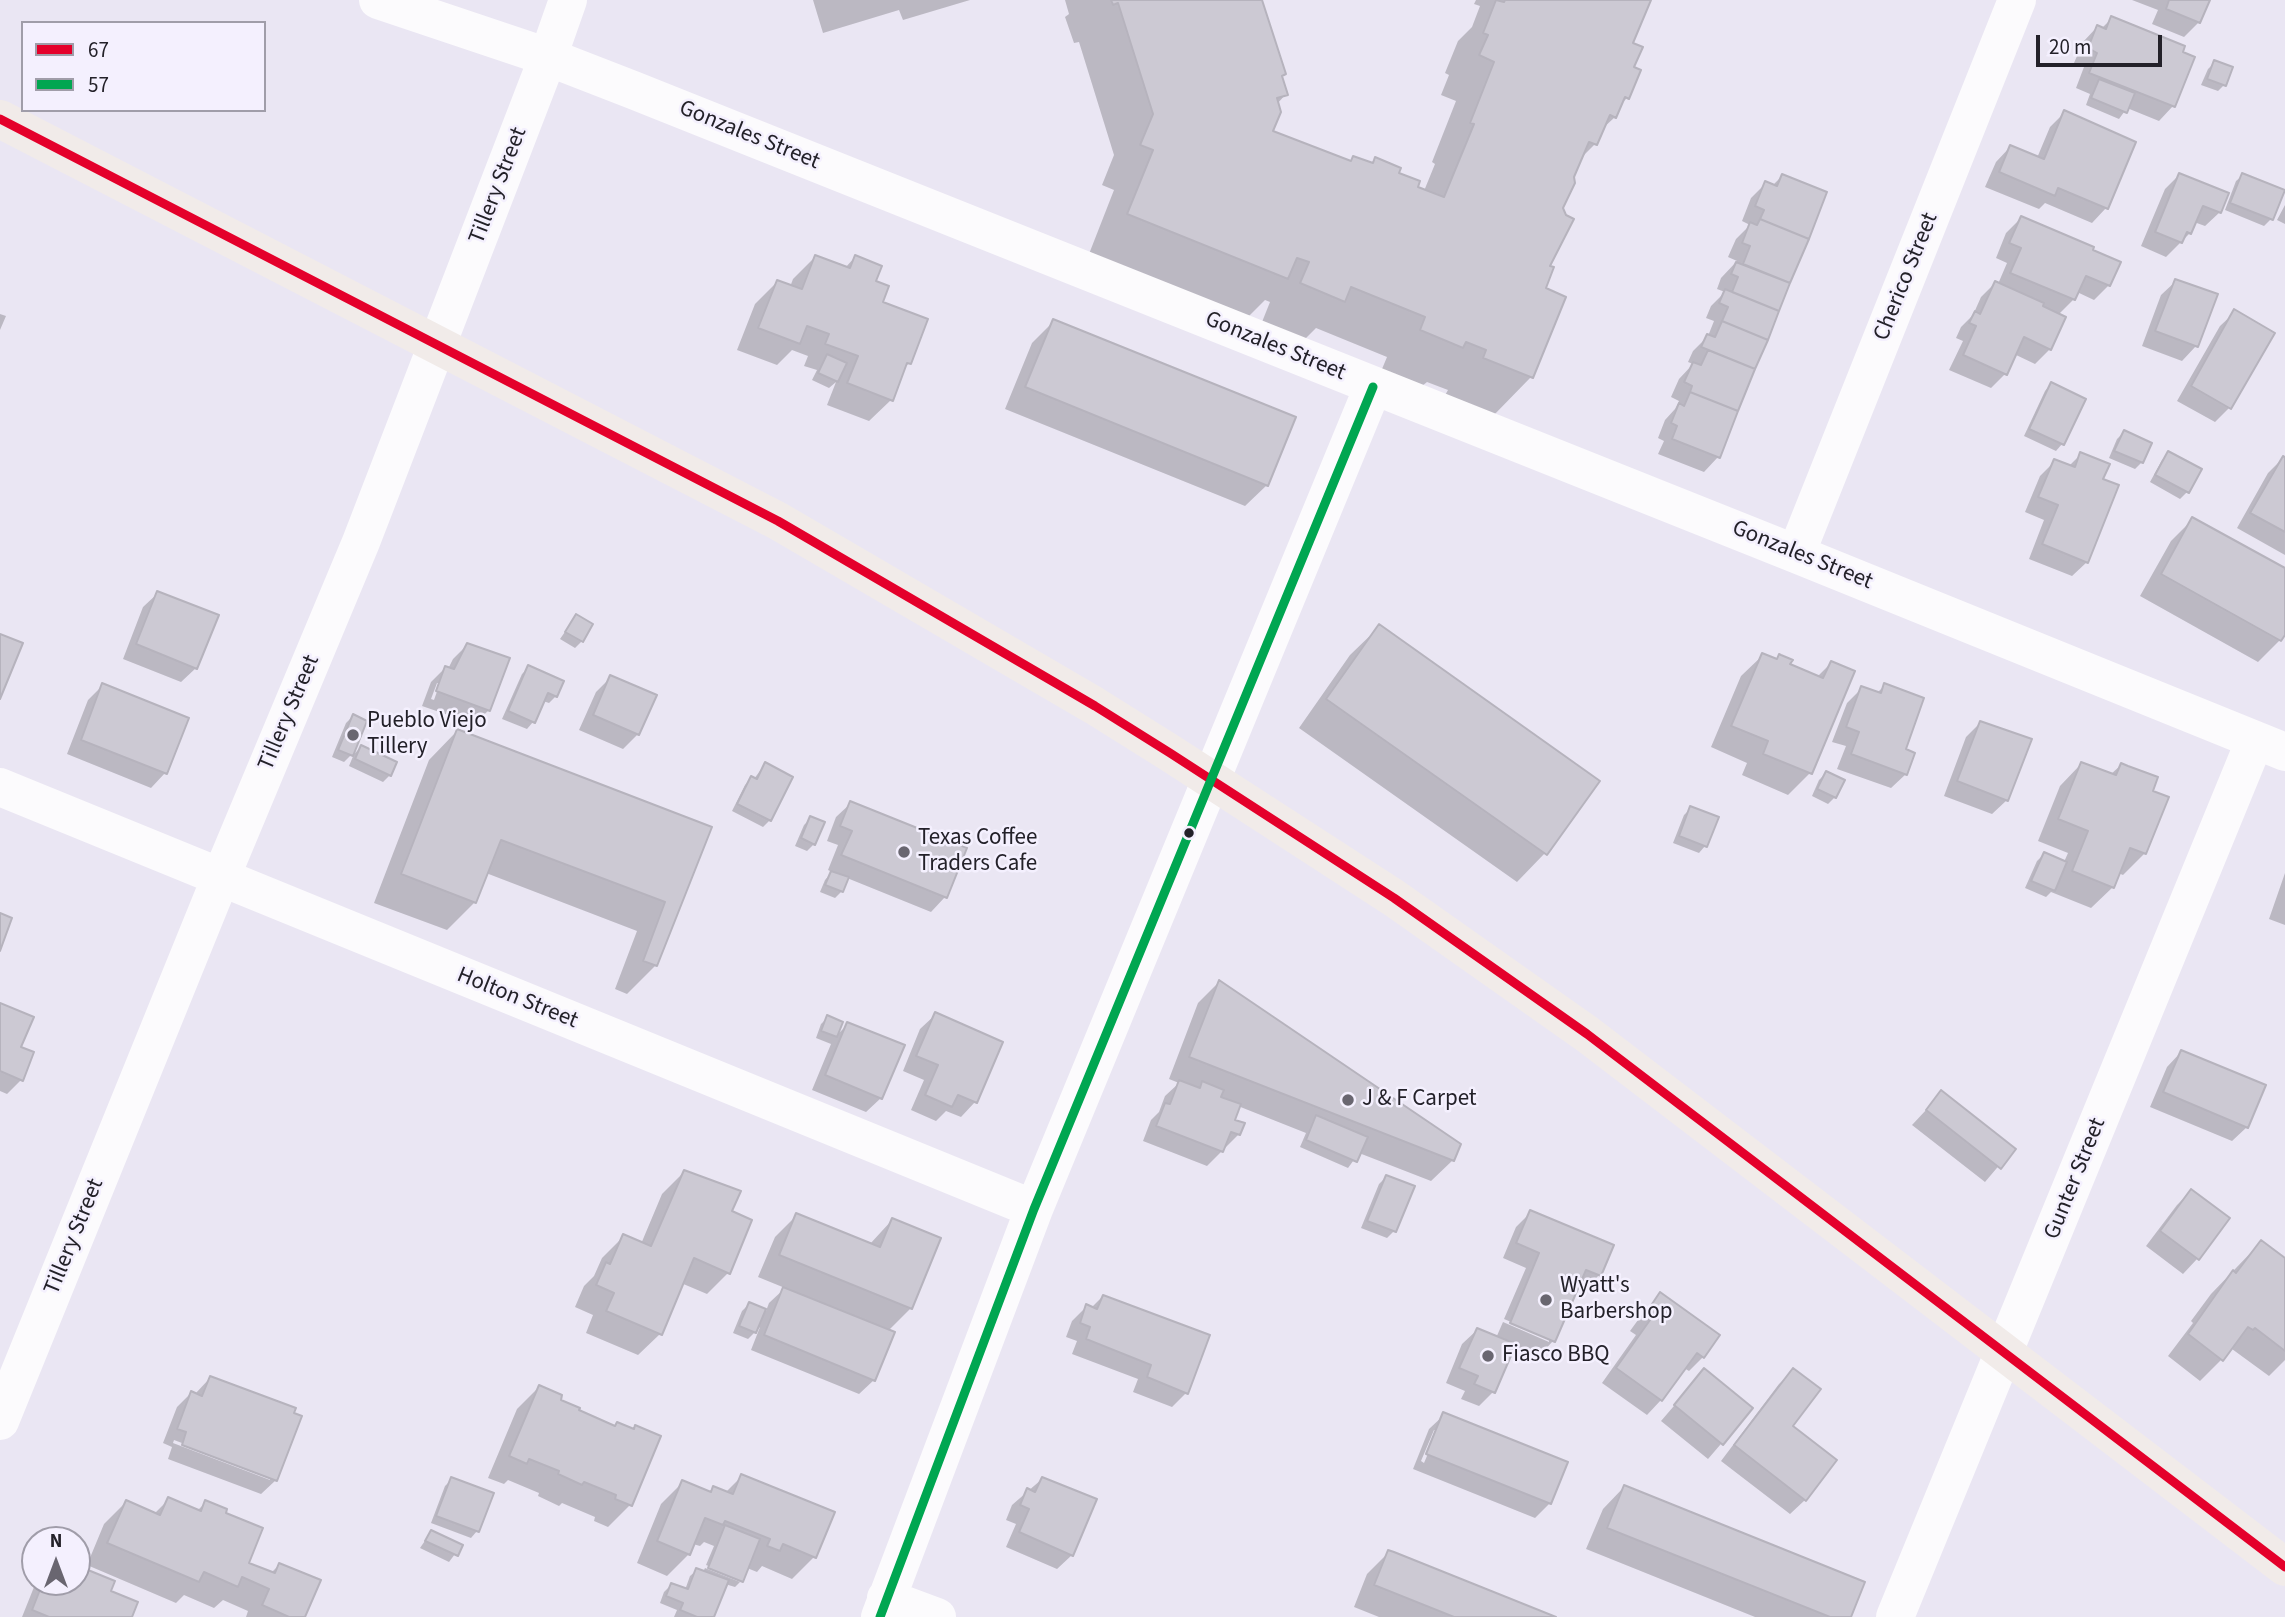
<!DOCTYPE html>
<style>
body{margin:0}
#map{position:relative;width:2285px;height:1617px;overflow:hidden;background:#eae6f3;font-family:"Source Sans 3",sans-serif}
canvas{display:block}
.legend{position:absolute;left:21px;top:21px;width:245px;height:91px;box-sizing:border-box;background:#f4f0fe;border:2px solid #a09da9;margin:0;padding:9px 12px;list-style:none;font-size:21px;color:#232129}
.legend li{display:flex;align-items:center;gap:14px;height:35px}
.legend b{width:35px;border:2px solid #a09da9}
.north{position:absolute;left:21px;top:1526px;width:70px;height:70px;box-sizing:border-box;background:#f4f0fe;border:2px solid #a09da9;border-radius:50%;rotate:0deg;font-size:19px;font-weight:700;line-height:28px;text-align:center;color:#232129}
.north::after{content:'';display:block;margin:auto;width:24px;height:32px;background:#696670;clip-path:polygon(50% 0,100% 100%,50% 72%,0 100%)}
.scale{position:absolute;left:2036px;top:35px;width:126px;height:32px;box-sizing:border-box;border:4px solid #232129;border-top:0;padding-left:9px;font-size:21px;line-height:24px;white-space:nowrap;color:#232129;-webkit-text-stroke:5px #f4f0fe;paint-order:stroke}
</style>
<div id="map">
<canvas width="2285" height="1617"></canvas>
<ul class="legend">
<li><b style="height:9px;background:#e4002b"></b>67</li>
<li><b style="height:9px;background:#00a651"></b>57</li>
</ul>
<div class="north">N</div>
<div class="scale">20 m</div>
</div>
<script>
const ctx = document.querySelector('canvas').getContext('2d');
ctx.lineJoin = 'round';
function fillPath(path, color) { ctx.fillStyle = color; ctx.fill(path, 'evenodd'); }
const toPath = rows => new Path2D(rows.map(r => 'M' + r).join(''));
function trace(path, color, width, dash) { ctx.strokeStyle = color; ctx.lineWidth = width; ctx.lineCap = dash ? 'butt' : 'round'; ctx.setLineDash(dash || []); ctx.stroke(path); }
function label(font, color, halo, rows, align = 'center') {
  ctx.font = font + ' "Source Sans 3",sans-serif'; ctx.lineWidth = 5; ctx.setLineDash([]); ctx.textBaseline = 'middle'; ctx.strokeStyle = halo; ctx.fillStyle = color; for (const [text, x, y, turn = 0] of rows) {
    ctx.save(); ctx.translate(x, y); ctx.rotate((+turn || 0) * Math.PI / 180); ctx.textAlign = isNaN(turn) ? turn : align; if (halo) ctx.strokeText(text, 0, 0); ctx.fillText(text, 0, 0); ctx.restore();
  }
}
const shadow = toPath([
 [813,0,970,0,903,20,899,10,823,33],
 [1065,0,1260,0,1286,94,1277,104,1271,132,1349,162,1353,158,1370,164,1375,159,1415,188,1424,191,1435,164,1432,162,1456,101,1441,95,1449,75,1445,73,1458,41,1472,27,1480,6,1474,4,1476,0,1649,0,1631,44,1632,68,1627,98,1619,106,1615,117,1601,130,1595,144,1580,159,1561,208,1543,289,1531,377,1492,417,1444,397,1448,390,1427,382,1422,386,1382,369,1387,357,1316,328,1304,340,1262,322,1270,302,1265,300,1247,318,1089,254,1114,190,1102,185,1114,155,1079,42,1074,43,1065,17,1069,14],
 [2132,0,2208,0,2199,22,2184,37,2152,24,2158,10],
 [2112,18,2193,58,2173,106,2159,121,2127,108,2119,119,2086,105,2090,94,2076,88,2084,67,2074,63,2083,42,2097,27,2101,29],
 [2215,62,2224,85,2218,91,2201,85,2208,69],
 [2065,112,2106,208,2092,223,2045,203,2039,209,1985,187,1996,162,2010,147,2037,158,2050,127],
 [2179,175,2220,212,2205,226,2194,222,2190,233,2166,257,2141,246,2165,189],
 [2243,175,2271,219,2264,226,2225,210,2236,181],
 [1782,176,1825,193,1718,457,1704,472,1658,454,1664,441,1658,438,1665,420,1675,409,1679,401,1671,397,1679,379,1693,364,1688,362,1693,351,1708,336,1714,321,1706,318,1711,306,1725,292,1717,289,1721,278,1737,261,1728,257,1736,239,1750,225,1742,221,1751,198,1766,183,1772,186],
 [2285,205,2285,224,2277,220],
 [2021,218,2109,285,2094,300,2077,292,2074,299,2058,315,2050,349,2035,364,2014,354,2005,374,1991,388,1949,370,1963,341,1956,338,1961,327,1973,315,1981,297,1995,283,1998,284,2007,263,1996,258,2006,233],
 [815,257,845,268,855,257,874,282,881,303,909,363,902,370,891,400,869,421,827,405,836,382,829,388,812,380,817,370,804,366,808,356,792,350,777,365,737,350,755,304,777,282,790,287,793,279],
 [2176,281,2196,346,2182,361,2142,346,2161,295],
 [2235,312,2229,408,2215,422,2177,401,2220,326],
 [0,314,6,316,0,330],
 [1054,321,1267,485,1245,506,1005,409,1032,343],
 [2051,384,2062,444,2056,451,2024,436,2045,391],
 [2124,432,2142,462,2135,469,2109,458,2117,439],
 [2168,453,2200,470,2187,492,2180,499,2150,482,2162,460],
 [2081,454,2101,479,2087,562,2072,576,2029,559,2044,520,2025,512,2040,476,2055,461,2069,466],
 [2283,458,2285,459,2285,555,2237,528,2268,473],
 [2193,519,2285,570,2285,631,2280,640,2258,662,2140,596,2171,541],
 [158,593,196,668,181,682,123,659,143,607],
 [576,616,582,641,575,648,560,639],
 [1379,627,1545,853,1517,882,1299,728,1350,655],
 [467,645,489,710,474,724,422,706,431,682,445,668,448,669,453,659],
 [437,683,440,683,434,700,431,699],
 [1763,655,1776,660,1780,656,1788,665,1817,677,1831,663,1810,773,1788,795,1742,775,1747,763,1711,747,1741,676],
 [529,667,556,696,549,703,543,701,533,722,527,729,502,719,522,674],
 [611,677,638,734,623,749,579,730,596,692],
 [103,685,165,773,151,788,67,754,88,700],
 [1885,685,1903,750,1906,774,1891,788,1837,769,1846,746,1832,742,1847,703,1862,688,1876,694],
 [353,716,365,722,351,755,344,762,332,757,346,723],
 [1980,723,2007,800,1992,814,1944,796,1966,737],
 [457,731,709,828,656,965,627,994,615,989,637,931,486,873,475,902,447,930,374,903,429,760],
 [361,747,390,775,383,782,349,766,354,754],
 [765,764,770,820,763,827,732,811,745,785,752,778,754,779],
 [2081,764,2110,775,2121,765,2151,792,2145,853,2123,875,2118,873,2113,887,2091,908,2051,892,2046,897,2025,888,2037,861,2044,854,2064,862,2068,853,2038,841,2060,786],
 [1826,773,1835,797,1828,804,1812,796,1819,780],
 [851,803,945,897,931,912,847,878,842,891,835,898,820,892,825,880,832,872,828,870,838,845,827,841,836,817],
 [1691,808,1705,846,1699,853,1673,843,1684,815],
 [811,818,814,844,807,851,795,846,804,825],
 [2285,873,2285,925,2269,919],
 [1219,982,1453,1160,1431,1181,1359,1153,1348,1168,1300,1147,1306,1133,1238,1106,1233,1121,1239,1134,1207,1166,1143,1141,1151,1120,1159,1112,1165,1096,1179,1083,1169,1079,1198,1003],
 [0,1005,19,1048,21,1080,7,1094,0,1091],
 [935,1015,975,1102,961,1117,946,1111,936,1121,911,1110,924,1080,903,1071,920,1029],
 [828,1017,836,1036,848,1024,881,1098,866,1112,812,1090,831,1044,816,1038,821,1024],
 [2181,1052,2247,1127,2232,1141,2150,1107,2167,1067],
 [1942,1093,2013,1149,1985,1182,1912,1125],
 [684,1172,729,1212,728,1273,707,1294,681,1283,660,1334,638,1355,586,1333,593,1315,575,1307,584,1286,594,1276,602,1258,624,1236,641,1244,662,1194],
 [1386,1177,1394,1231,1387,1238,1361,1228,1379,1184],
 [2191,1191,2228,1218,2197,1259,2183,1274,2146,1246,2177,1205],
 [1531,1212,1599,1275,1585,1290,1577,1287,1553,1341,1539,1356,1514,1345,1493,1392,1479,1406,1461,1399,1465,1391,1446,1383,1462,1344,1477,1330,1496,1338,1503,1322,1549,1342,1549,1338,1504,1319,1526,1268,1503,1258,1516,1227],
 [797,1215,870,1244,892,1220,911,1308,888,1331,874,1380,859,1394,751,1350,760,1327,748,1339,733,1333,742,1311,749,1304,766,1311,769,1303,785,1288,758,1277,775,1237],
 [2261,1242,2285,1260,2285,1360,2269,1376,2232,1349,2200,1381,2168,1356,2193,1323,2191,1321,2211,1294],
 [1660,1295,1703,1357,1689,1371,1684,1368,1661,1400,1647,1415,1602,1383,1636,1335,1630,1331,1646,1309],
 [1103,1296,1186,1393,1172,1407,1133,1392,1138,1379,1072,1354,1077,1341,1066,1337,1072,1321,1087,1306,1091,1308],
 [1794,1370,1790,1426,1805,1500,1790,1514,1721,1461,1779,1384],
 [1704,1371,1751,1409,1708,1459,1661,1421],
 [210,1378,276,1480,261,1494,168,1459,172,1447,163,1443,177,1407,191,1393,195,1394],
 [174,1440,270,1476,270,1480,173,1443],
 [539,1387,576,1411,613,1427,617,1424,630,1505,608,1527,594,1521,595,1517,562,1503,559,1506,538,1496,539,1493,508,1480,504,1484,488,1478,517,1409],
 [1444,1415,1566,1463,1550,1503,1535,1518,1413,1469,1429,1429],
 [1434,1430,1438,1430,1424,1463,1421,1461],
 [742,1476,833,1513,814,1557,792,1579,762,1566,757,1572,747,1568,741,1581,741,1579,706,1565,714,1546,704,1542,700,1546,693,1544,689,1554,667,1576,637,1563,661,1504,683,1482,709,1493,714,1488,725,1493],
 [452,1479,491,1494,477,1531,471,1538,431,1523,445,1486],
 [1042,1479,1072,1555,1057,1569,1006,1547,1016,1524,1006,1520,1012,1505],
 [1624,1487,1849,1617,1755,1617,1586,1549,1603,1509],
 [169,1499,197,1511,206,1502,224,1514,246,1564,271,1573,279,1565,304,1617,246,1617,248,1611,223,1600,214,1608,184,1595,176,1603,87,1565,104,1524,126,1502,154,1514],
 [431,1532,461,1546,449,1562,420,1548],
 [1389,1552,1551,1617,1379,1617,1354,1607,1367,1574],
 [705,1568,740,1582,735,1587,725,1584,713,1617,674,1617,677,1610,660,1603,664,1592,671,1585,685,1590,690,1576,697,1570,703,1572],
 [89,1572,130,1617,22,1617,36,1582,77,1582,77,1577,82,1579]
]);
const building = toPath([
 [1111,0,1262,0,1286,74,1282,76,1288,95,1277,98,1281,112,1273,131,1351,161,1353,156,1373,163,1375,157,1401,168,1399,173,1420,181,1418,187,1444,197,1474,124,1470,123,1494,62,1479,55,1488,35,1483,33,1496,0,1504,2,1505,0,1651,0,1633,43,1643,47,1634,67,1641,70,1629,99,1625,97,1616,118,1610,115,1597,145,1589,142,1574,177,1575,183,1563,208,1566,215,1574,219,1550,266,1554,267,1546,288,1566,297,1533,378,1483,358,1486,350,1466,342,1463,348,1420,330,1425,317,1351,287,1345,302,1300,283,1309,262,1297,258,1288,279,1127,214,1153,150,1140,145,1153,114,1118,3,1113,5,1111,0],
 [2169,0,2210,0,2200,23,2166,9,2169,0],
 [2111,16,2185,46,2183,52,2195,57,2175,107,2089,73,2097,53,2088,48,2097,25,2106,29,2111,16],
 [2214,60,2233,67,2226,86,2207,79,2214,60],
 [2099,79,2135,93,2127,113,2091,98,2099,79],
 [2064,110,2136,142,2108,209,2058,188,2055,196,1999,172,2010,145,2044,159,2064,110],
 [2179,173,2229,193,2221,213,2203,206,2191,234,2187,232,2182,243,2155,232,2179,173],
 [2242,173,2285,190,2273,220,2230,203,2242,173],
 [1782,174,1827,192,1809,239,1760,219,1764,210,1755,206,1765,181,1777,186,1782,174],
 [2021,216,2094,247,2093,250,2121,262,2110,286,2086,276,2075,300,2010,273,2021,248,2009,243,2021,216],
 [1760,219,1809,239,1790,283,1743,264,1750,246,1742,243,1750,222,1757,225,1760,219],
 [815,255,850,268,855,255,882,266,876,281,889,286,883,302,928,319,911,364,907,363,893,401,847,383,858,356,825,344,829,334,807,326,800,344,758,328,777,280,802,289,815,255],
 [1736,262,1790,283,1779,311,1732,292,1738,277,1731,274,1736,262],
 [2175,279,2218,294,2198,347,2155,331,2175,279],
 [1995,281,2044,303,2043,306,2066,317,2051,350,2024,337,2007,375,1963,355,1976,326,1969,323,1975,311,1980,314,1995,281],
 [1725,289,1779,311,1768,340,1722,321,1728,307,1719,303,1725,289],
 [2234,309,2275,333,2231,409,2191,386,2234,309],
 [1053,319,1296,417,1268,486,1025,387,1053,319],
 [1722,321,1768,340,1755,369,1701,347,1707,334,1715,337,1722,321],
 [1708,350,1755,369,1738,411,1690,392,1692,386,1684,382,1693,362,1701,365,1708,350],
 [827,354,847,363,838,382,818,373,827,354],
 [2051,382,2086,399,2064,445,2029,429,2051,382],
 [1690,392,1738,411,1720,458,1672,439,1677,426,1671,423,1679,403,1684,406,1690,392],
 [2124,430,2152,443,2143,463,2114,451,2124,430],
 [2168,451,2202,469,2189,493,2155,475,2168,451],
 [2080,452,2110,464,2103,479,2119,485,2088,563,2042,544,2058,505,2038,497,2054,459,2075,467,2080,452],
 [2283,456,2285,457,2285,532,2250,513,2283,456],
 [2192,517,2285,568,2285,635,2281,641,2161,574,2192,517],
 [157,591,219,615,197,669,136,644,157,591],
 [576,614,593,624,583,642,565,632,576,614],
 [1379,624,1600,781,1547,855,1326,699,1379,624],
 [0,634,23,643,0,699,0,634],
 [467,643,510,658,490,711,436,691,445,666,454,669,467,643],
 [1762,653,1777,659,1779,654,1781,655,1793,660,1790,664,1823,678,1831,661,1855,671,1812,774,1763,754,1768,741,1731,726,1762,653],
 [528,665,564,681,557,697,548,693,535,723,508,711,528,665],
 [610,675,657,695,639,735,593,715,610,675],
 [102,683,189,718,167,774,81,740,102,683],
 [1884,683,1924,698,1906,749,1915,753,1907,775,1851,754,1859,732,1846,727,1861,686,1881,693,1884,683],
 [353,714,367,721,353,756,338,750,353,714],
 [1980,721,2032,739,2008,801,1957,781,1980,721],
 [457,729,712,827,657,966,643,961,665,902,501,840,476,903,401,874,457,729],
 [361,745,397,762,391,776,355,759,361,745],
 [765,762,793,777,771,821,737,804,751,776,757,779,765,762],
 [2081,762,2116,775,2121,763,2128,766,2158,777,2153,791,2169,797,2146,854,2130,848,2114,888,2072,871,2088,831,2058,819,2081,762],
 [1826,771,1845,780,1836,798,1817,789,1826,771],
 [850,801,967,848,947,898,841,855,852,831,840,826,850,801],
 [1690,806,1719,817,1707,847,1679,836,1690,806],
 [810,816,825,822,815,845,801,838,810,816],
 [2044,852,2067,862,2055,891,2031,881,2044,852],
 [831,871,849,877,843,892,825,885,831,871],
 [0,913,12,918,0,951,0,913],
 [1219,980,1461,1144,1454,1161,1189,1057,1219,980],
 [0,1003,34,1017,21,1047,34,1052,23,1081,0,1071,0,1003],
 [935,1012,1003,1042,977,1103,958,1095,952,1107,925,1095,938,1065,916,1056,935,1012],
 [827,1015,843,1022,837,1037,821,1031,827,1015],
 [847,1022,905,1045,882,1099,825,1075,847,1022],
 [2181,1050,2266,1085,2248,1128,2163,1092,2181,1050],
 [1179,1080,1200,1088,1202,1081,1224,1090,1221,1097,1241,1104,1235,1120,1245,1123,1240,1135,1231,1132,1223,1152,1156,1126,1165,1103,1170,1104,1179,1080],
 [1941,1090,2016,1149,2001,1169,1926,1110,1941,1090],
 [1316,1115,1368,1137,1357,1162,1306,1140,1316,1115],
 [684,1170,741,1191,732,1211,752,1220,730,1274,694,1258,662,1335,606,1311,614,1293,596,1285,606,1262,610,1264,623,1234,651,1246,684,1170],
 [1386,1175,1415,1186,1396,1232,1367,1221,1386,1175],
 [2191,1189,2230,1218,2199,1260,2160,1231,2191,1189],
 [1530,1210,1614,1245,1601,1276,1586,1270,1555,1342,1510,1323,1539,1253,1516,1243,1530,1210],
 [796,1213,880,1247,892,1218,941,1238,912,1309,779,1255,796,1213],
 [2261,1240,2285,1258,2285,1351,2255,1328,2253,1330,2248,1327,2223,1361,2188,1334,2233,1270,2236,1273,2261,1240],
 [783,1287,895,1332,875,1381,764,1335,783,1287],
 [1660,1292,1720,1335,1704,1358,1697,1353,1662,1401,1616,1368,1650,1320,1644,1316,1660,1292],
 [1103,1295,1210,1335,1188,1394,1147,1377,1151,1365,1086,1339,1090,1327,1080,1323,1086,1304,1097,1309,1103,1295],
 [749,1302,766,1309,756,1333,739,1326,749,1302],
 [1477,1328,1516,1344,1495,1393,1474,1384,1478,1376,1459,1368,1477,1328],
 [1704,1368,1753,1408,1723,1445,1674,1405,1704,1368],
 [1793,1368,1821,1389,1793,1426,1837,1460,1806,1501,1734,1445,1793,1368],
 [210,1376,296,1408,294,1413,302,1416,277,1481,182,1445,186,1432,177,1429,191,1391,202,1396,210,1376],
 [539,1385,562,1395,561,1400,580,1408,579,1410,615,1426,617,1422,634,1429,635,1425,661,1436,632,1506,615,1499,616,1495,584,1482,582,1485,558,1474,559,1471,529,1459,527,1464,509,1456,539,1385],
 [1443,1412,1568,1462,1551,1504,1426,1454,1443,1412],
 [741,1474,835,1512,816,1558,783,1544,780,1551,767,1546,770,1539,725,1521,723,1525,705,1518,690,1555,657,1541,682,1480,711,1492,713,1486,733,1494,741,1474],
 [451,1477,494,1493,479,1532,436,1516,451,1477],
 [1042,1477,1097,1499,1073,1556,1019,1532,1029,1509,1020,1505,1027,1488,1035,1492,1042,1477],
 [1624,1485,1865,1582,1851,1617,1830,1617,1607,1528,1624,1485],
 [168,1497,201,1511,205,1500,227,1509,226,1513,263,1528,249,1563,275,1573,279,1563,321,1580,305,1617,289,1617,262,1605,269,1589,242,1577,238,1587,204,1572,199,1582,107,1543,126,1500,160,1515,168,1497],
 [725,1525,760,1539,743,1582,708,1568,725,1525],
 [431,1530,463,1545,458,1556,425,1541,431,1530],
 [1388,1550,1394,1552,1556,1617,1454,1617,1374,1585,1388,1550],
 [696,1568,729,1580,714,1617,697,1617,680,1610,683,1603,666,1596,671,1583,688,1589,696,1568],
 [88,1570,115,1581,111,1591,138,1602,132,1617,49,1617,32,1610,43,1582,77,1582,77,1575,85,1578,88,1570]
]);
const minor = toPath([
 [378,0,548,57,633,90,1796,554,2285,752],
 [1796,554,2017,0],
 [0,787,1034,1209],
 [0,1421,221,877,361,542,548,57,568,0],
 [886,1598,937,1617],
 [880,1617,1034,1209,1373,387],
 [1895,1617,2255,740]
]);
const major = toPath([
 [0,119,778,521,1095,706,1170,753,1394,898,1587,1034,2285,1567]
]);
const bus1 = toPath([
 [0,119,778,521,1095,706,1170,753,1394,898,1587,1034,2285,1567]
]);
const bus2 = toPath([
 [880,1617,1034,1209,1373,387]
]);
const markers = [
 [353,735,7,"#696670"],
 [1189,833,6,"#232129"],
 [904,852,7,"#696670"],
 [1348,1100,7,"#696670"],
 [1546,1300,7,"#696670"],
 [1488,1356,7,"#696670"]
];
const streetNames = [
 ["Gonzales Street",749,136,22],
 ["Tillery Street",499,186,-69],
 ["Cherico Street",1907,277,-68],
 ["Gonzales Street",1275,347,22],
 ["Gonzales Street",1802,556,22],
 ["Tillery Street",290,713,-67],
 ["Holton Street",517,999,22],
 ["Gunter Street",2076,1179,-68],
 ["Tillery Street",75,1237,-68]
];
const poiNames = [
 ["Pueblo Viejo",367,722],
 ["Tillery",367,748],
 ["Texas Coffee",918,839],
 ["Traders Cafe",918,865],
 ["J & F Carpet",1362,1100],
 ["Wyatt's",1560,1287],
 ["Barbershop",1560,1313],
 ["Fiasco BBQ",1502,1356]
];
fillPath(shadow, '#0003');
fillPath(building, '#ccc9d3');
trace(building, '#b6b3bd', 2);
trace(minor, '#fcfbfd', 38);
trace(major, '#f1ebe9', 38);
trace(bus1, '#e4002b', 9);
trace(bus2, '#00a651', 9);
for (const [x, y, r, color] of markers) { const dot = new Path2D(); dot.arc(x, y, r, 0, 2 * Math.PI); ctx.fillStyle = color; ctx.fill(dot); trace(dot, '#f4f0fe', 2.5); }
label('23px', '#232129', '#f4f0fe', streetNames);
label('23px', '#232129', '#f4f0fe', poiNames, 'left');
</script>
